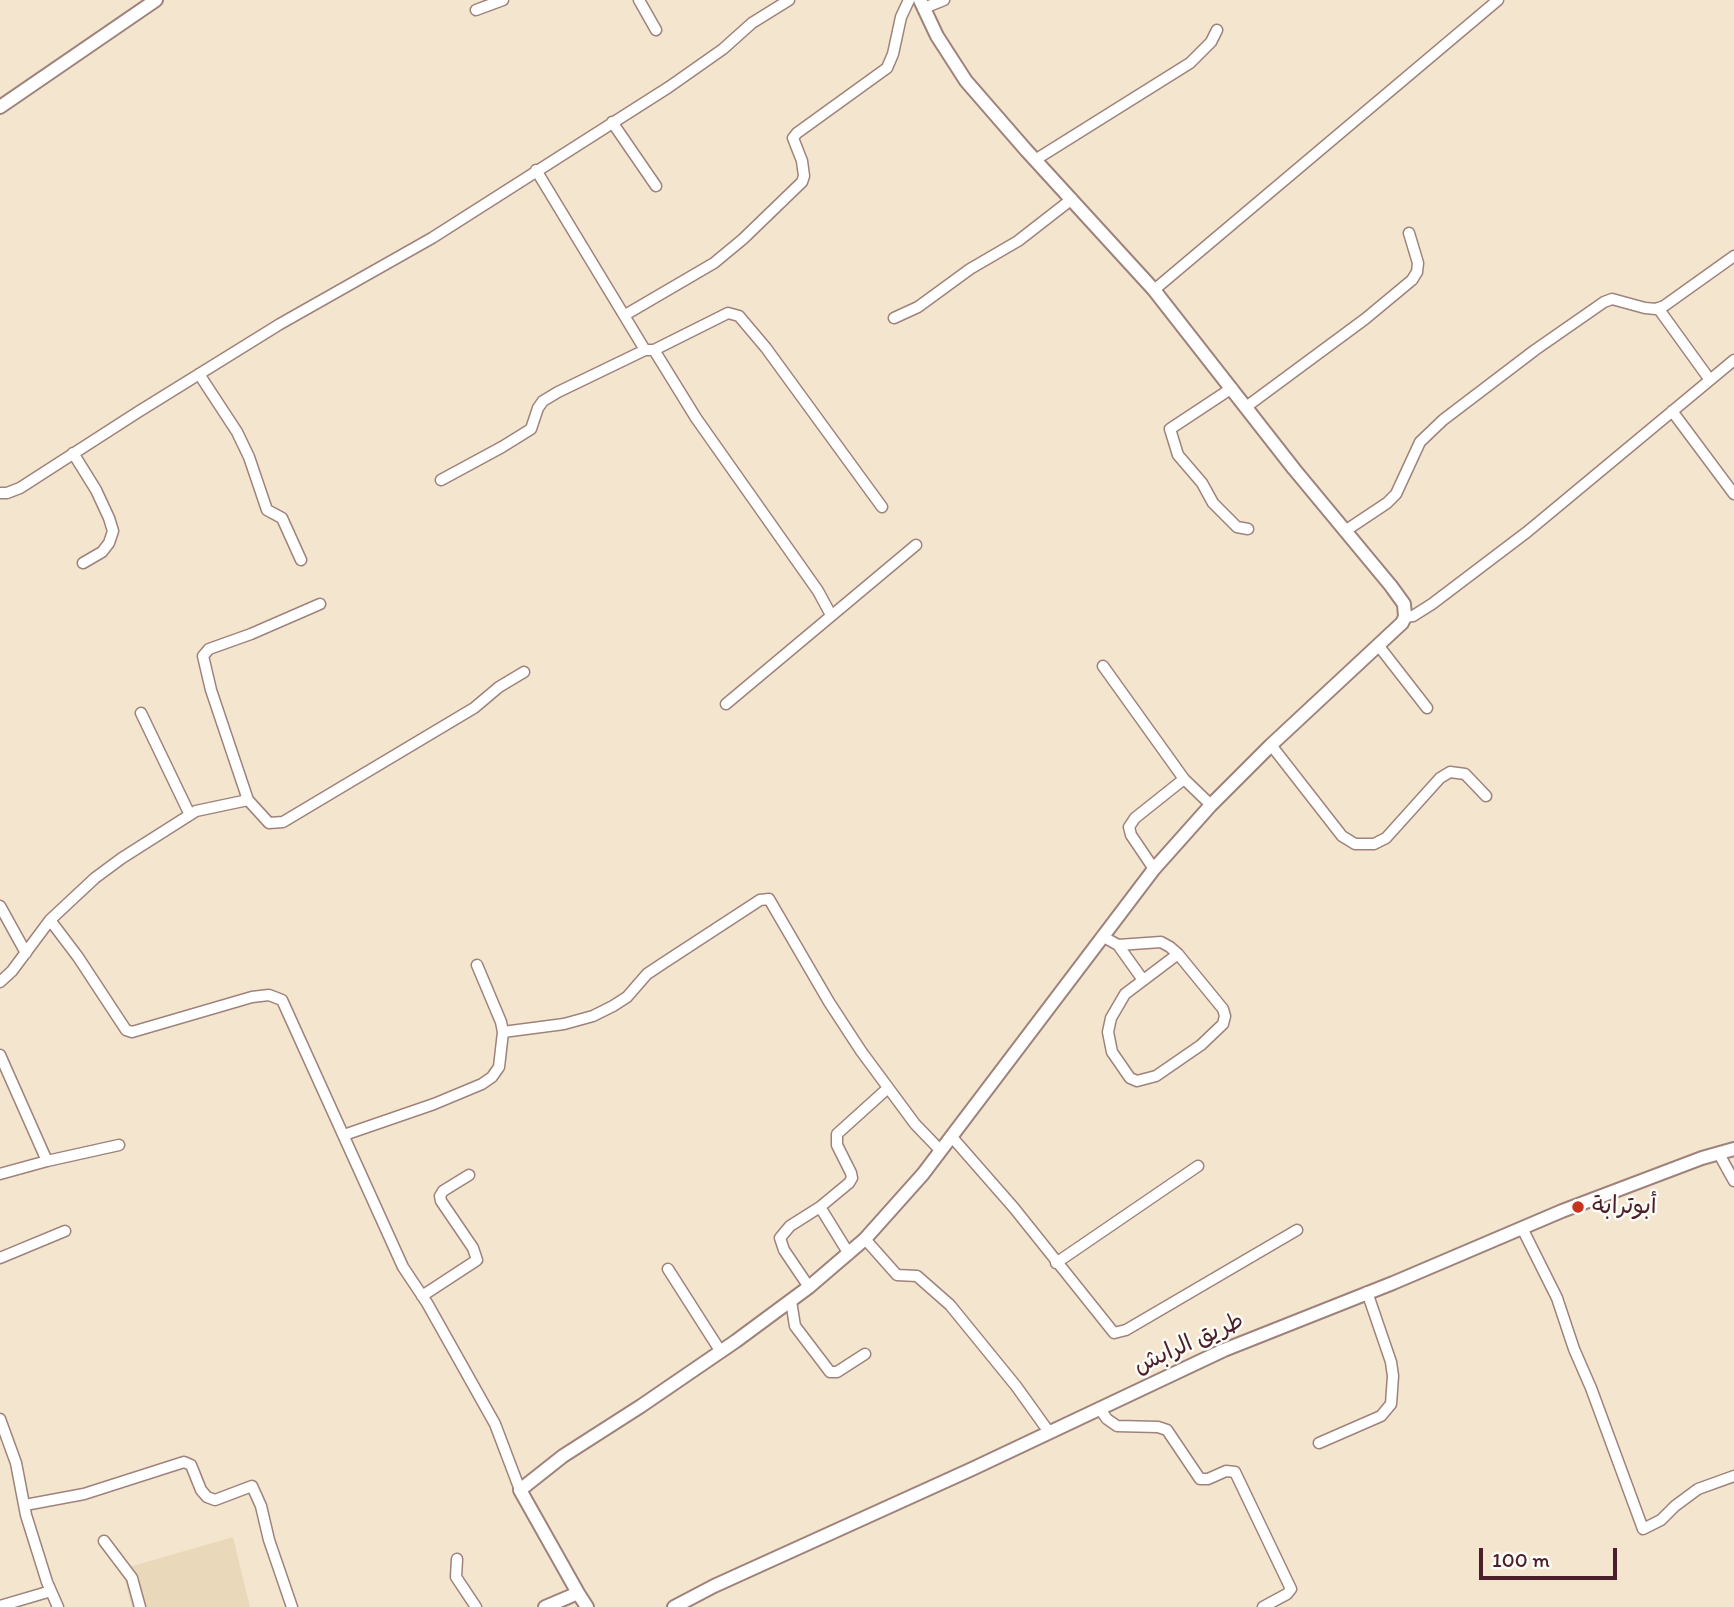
<!DOCTYPE html>
<meta charset="utf-8">
<style>
body{margin:0}
#map{position:relative;width:1734px;height:1607px;overflow:hidden;background:#f4e6ce;font-family:Itim,sans-serif}
canvas{display:block}
.scale{position:absolute;left:1479px;top:1548px;width:138px;height:32px;box-sizing:border-box;border:4px solid #4a1f2b;border-top:0;padding-left:9px;font-size:21px;line-height:24px;white-space:nowrap;color:#4a1f2b;-webkit-text-stroke:5px #fdfcf7;paint-order:stroke}
</style>
<div id="map">
<canvas width="1734" height="1607"></canvas>
<div class="scale">100 m</div>
</div>
<script>
const ctx = document.querySelector('canvas').getContext('2d');
ctx.lineJoin = 'round';
function fillPath(path, color) { ctx.fillStyle = color; ctx.fill(path, 'evenodd'); }
const toPath = rows => new Path2D(rows.map(r => 'M' + r).join(''));
function trace(path, color, width, dash) { ctx.strokeStyle = color; ctx.lineWidth = width; ctx.lineCap = dash ? 'butt' : 'round'; ctx.setLineDash(dash || []); ctx.stroke(path); }
function label(font, color, halo, rows, align = 'center') {
  ctx.font = font + ' Itim,"Playpen Sans Arabic",sans-serif'; ctx.lineWidth = 5; ctx.setLineDash([]); ctx.textBaseline = 'middle'; ctx.strokeStyle = halo; ctx.fillStyle = color; for (const [text, x, y, turn = 0] of rows) {
    ctx.save(); ctx.translate(x, y); ctx.rotate((+turn || 0) * Math.PI / 180); ctx.textAlign = isNaN(turn) ? turn : align; if (halo) ctx.strokeText(text, 0, 0); ctx.fillText(text, 0, 0); ctx.restore();
  }
}
const built = toPath([
 [233,1537,250,1607,132,1607,122,1569]
]);
const street = toPath([
 [639,0,656,30],
 [924,8,944,0],
 [476,10,503,0],
 [612,122,656,186],
 [1035,160,1190,63,1211,42,1217,30],
 [536,170,645,350],
 [1154,290,1498,0],
 [1658,308,1710,380],
 [625,315,714,263,743,239,802,182,804,176,802,161,793,138,797,133,887,68,893,54,901,17,909,0],
 [894,318,918,307,970,269,1018,241,1072,199],
 [199,374,237,432,249,457,267,510,282,518,301,560],
 [1232,388,1170,429,1178,455,1202,483,1213,503,1237,527,1248,529],
 [1246,407,1365,319,1412,280,1417,272,1418,263,1409,233],
 [1672,411,1734,494],
 [73,453,96,490,109,518,113,531,109,543,102,552,83,563],
 [441,480,502,447,531,429,538,408,543,401,558,392,645,350,654,350],
 [0,493,7,493,20,488,138,412,280,324,432,238,669,87,723,49,752,23,789,0],
 [1345,531,1387,503,1396,494,1420,442,1443,420,1535,350,1604,302,1612,299,1645,308,1656,309,1664,306,1734,256],
 [831,615,818,591,696,418,654,350,728,313,739,316,766,348,882,507],
 [1405,617,1413,616,1432,604,1527,532,1734,360],
 [1378,645,1427,708],
 [1103,666,1184,779,1135,818,1129,827,1131,835,1154,869],
 [726,704,916,545],
 [141,713,190,815],
 [1271,745,1342,836,1355,844,1374,844,1386,838,1440,778,1450,772,1465,774,1486,796],
 [1184,779,1211,805],
 [248,800,269,823,283,822,474,708,499,687,524,672],
 [0,906,26,953],
 [50,920,78,957,126,1030,132,1032,252,997,269,995,282,1000,403,1267,427,1303,495,1424,520,1490],
 [1102,936,1118,945,1161,942,1170,947,1178,954,1223,1009,1225,1016,1223,1024,1201,1045,1156,1076,1137,1081,1130,1078,1112,1052,1108,1032,1111,1018,1125,994,1178,954],
 [1118,945,1143,980],
 [0,982,12,971,50,920,95,878,122,858,196,811,248,800,211,690,203,656,209,649,251,634,320,604],
 [503,1032,564,1024,593,1016,613,1006,627,997,647,974,662,964,760,900,769,899,829,1002,861,1051,915,1124,941,1151],
 [0,1055,47,1161],
 [344,1135,434,1104,482,1084,492,1077,499,1067,503,1032,501,1022,477,965],
 [951,1136,1014,1208,1114,1333,1126,1330,1297,1230],
 [1719,1154,1734,1181],
 [0,1174,47,1161,119,1145],
 [820,1207,849,1254],
 [1522,1228,1557,1298,1574,1349,1591,1388,1643,1529,1661,1520,1675,1506,1698,1489,1734,1476],
 [865,1239,897,1275,917,1276,950,1305,1016,1386,1049,1432],
 [0,1258,65,1231],
 [1056,1263,1198,1166],
 [668,1269,721,1352],
 [809,1287,784,1250,780,1238,790,1226,820,1207,849,1183,852,1178,851,1173,837,1145,837,1134,888,1088],
 [422,1296,477,1260,473,1248,441,1201,440,1196,443,1191,469,1175],
 [791,1301,795,1326,830,1372,837,1372,865,1354],
 [1099,1408,1107,1419,1117,1426,1158,1427,1167,1430,1200,1479,1208,1479,1226,1471,1235,1472,1291,1589,1287,1594,1263,1607],
 [0,1419,16,1463,26,1515,47,1582,58,1607],
 [1319,1443,1381,1416,1391,1404,1393,1376,1391,1362,1367,1292],
 [25,1505,84,1494,184,1462,191,1465,201,1490,207,1497,215,1500,252,1486,261,1506,269,1540,292,1607],
 [104,1541,132,1578,140,1607],
 [457,1559,456,1577,476,1607],
 [0,1606,51,1591]
]);
const secondary = toPath([
 [0,107,156,0],
 [578,1593,520,1490,563,1456,641,1406,736,1341,809,1287,865,1239,923,1174,1154,869,1211,805,1271,745,1402,623,1405,617,1404,604,1391,586,1294,469,1154,290,1026,150,966,81,937,36,920,0],
 [545,1607,578,1593,587,1607],
 [674,1607,714,1586,972,1469,1224,1350,1393,1283,1562,1211,1702,1158,1734,1149]
]);
const markers = [
 [1578,1207,7,"#c8321e"]
];
const poiNames = [
 ["أبوترابة",1592,1207]
];
const streetNames = [
 ["طريق الرابش",1189,1344,-24]
];
fillPath(built, '#ead8ba');
trace(street, '#9f827c', 13);
trace(secondary, '#9f827c', 16);
trace(street, '#fff', 10);
trace(secondary, '#fff', 12);
for (const [x, y, r, color] of markers) { const dot = new Path2D(); dot.arc(x, y, r, 0, 2 * Math.PI); ctx.fillStyle = color; ctx.fill(dot); trace(dot, '#fdfcf7', 2.5); }
label('24px', '#4a1f2b', '#fdfcf7', poiNames, 'left');
label('24px', '#4a1f2b', '#fdfcf7', streetNames);
</script>
